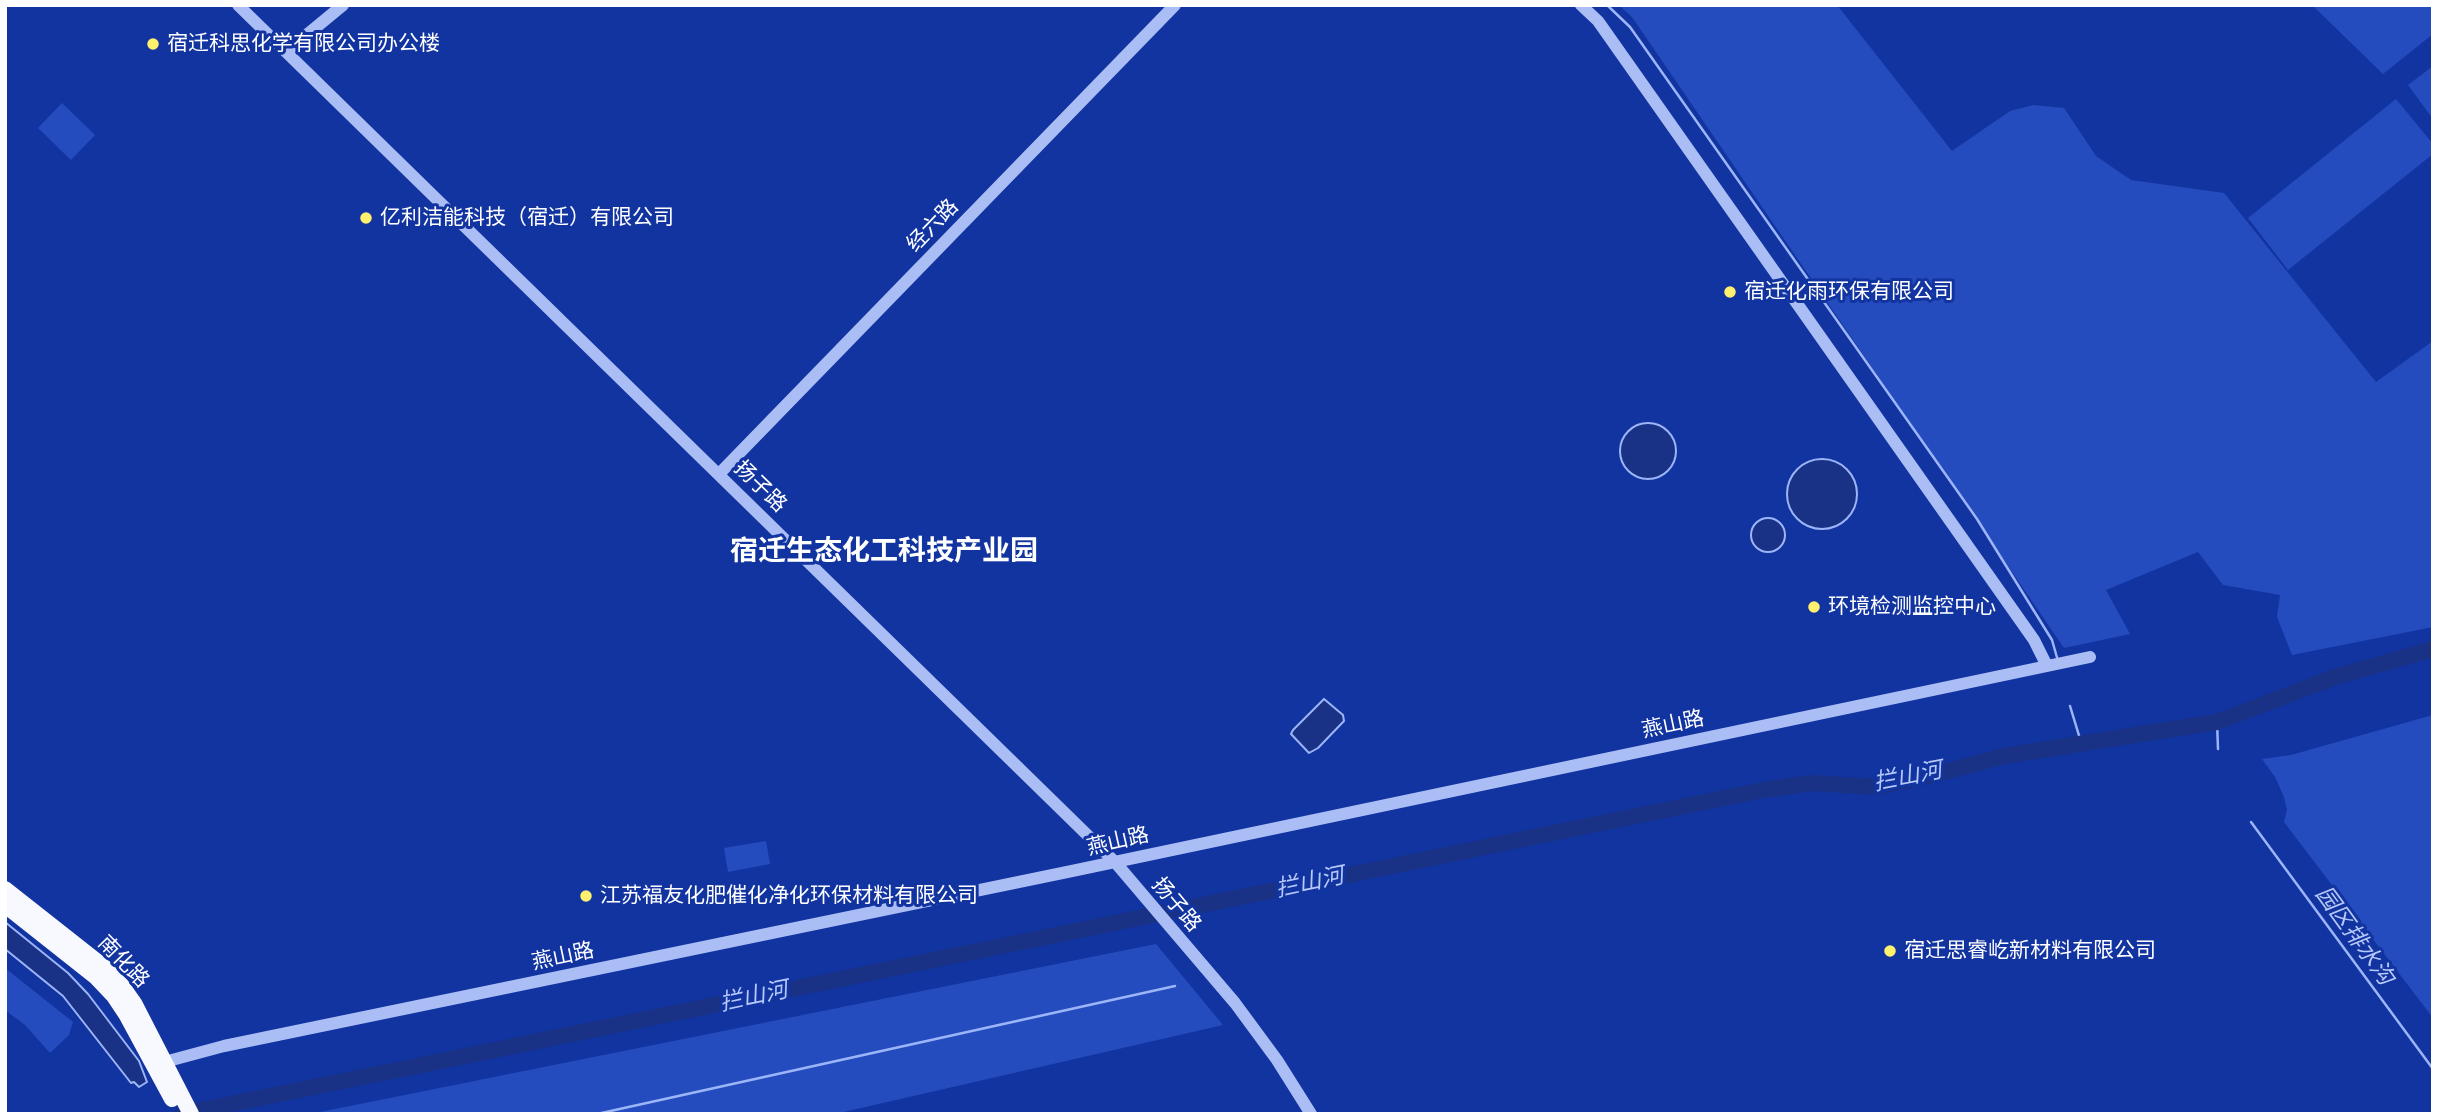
<!DOCTYPE html>
<meta charset="utf-8">
<style>
body{margin:0}
#map{position:relative;width:2438px;height:1119px;overflow:hidden;background:#1234a0;font-family:"Fira Sans Condensed",sans-serif}
canvas{display:block}
.frame{position:absolute;inset:0;border:7px solid #fff;pointer-events:none}
</style>
<div id="map">
<canvas width="2438" height="1119"></canvas>
<div class="frame"></div>
</div>
<script>
const ctx = document.querySelector('canvas').getContext('2d');
ctx.lineJoin = 'round';
function fillPath(path, color) { ctx.fillStyle = color; ctx.fill(path, 'evenodd'); }
const toPath = rows => new Path2D(rows.map(r => 'M' + r).join(''));
function trace(path, color, width, dash) { ctx.strokeStyle = color; ctx.lineWidth = width; ctx.lineCap = dash ? 'butt' : 'round'; ctx.setLineDash(dash || []); ctx.stroke(path); }
function label(font, color, halo, rows, align = 'center') {
  ctx.font = font + ' "Fira Sans Condensed","Noto Sans SC",sans-serif'; ctx.lineWidth = 6; ctx.setLineDash([]); ctx.textBaseline = 'middle'; ctx.strokeStyle = halo; ctx.fillStyle = color; for (const [text, x, y, turn = 0] of rows) {
    ctx.save(); ctx.translate(x, y); ctx.rotate((+turn || 0) * Math.PI / 180); ctx.textAlign = isNaN(turn) ? turn : align; if (halo) ctx.strokeText(text, 0, 0); ctx.fillText(text, 0, 0); ctx.restore();
  }
}
const green = toPath([
 [1619,5,1837,5,1952,151,2010,111,2033,105,2064,108,2096,156,2131,180,2224,193,2376,382,2433,341,2433,627,2292,655,2277,617,2280,595,2223,585,2198,552,2106,590,2130,634,2064,648,1632,17],
 [2312,5,2433,5,2433,34,2383,74],
 [2433,66,2433,119,2408,85],
 [2396,99,2433,144,2433,154,2288,270,2248,218],
 [62,103,95,135,71,160,38,128],
 [2433,715,2433,1018,2284,822,2287,810,2284,797,2275,777,2262,759,2291,755],
 [766,841,770,864,728,872,724,848],
 [1156,944,1223,1025,835,1114,310,1114],
 [5,968,73,1022,69,1035,50,1053,25,1025,5,1010]
]);
const water = toPath([
 '1620 451a28 28 0 1 1 56 0a28 28 0 1 1-56 0Z',
 '1787 494a35 35 0 1 1 70 0a35 35 0 1 1-70 0Z',
 '1751 535a17 17 0 1 1 34 0a17 17 0 1 1-34 0Z',
 [1324,699,1343,715,1344,721,1318,748,1309,753,1291,734,1293,730,1324,699],
 [5,922,68,973,88,994,139,1061,147,1082,139,1087,134,1082,131,1083,63,996,5,949,5,922]
]);
const stream = toPath([
 [1607,5,1630,27,1977,519,2052,640,2058,661],
 [2070,706,2081,742],
 [2217,722,2218,749],
 [2251,822,2433,1069],
 [597,1114,1175,986]
]);
const river = toPath([
 [182,1114,1763,790,1812,783,1877,787,1937,774,2004,756,2217,722,2335,677,2433,649]
]);
const minor = toPath([
 [238,5,1115,862,1235,1003,1277,1060,1311,1114],
 [1581,5,1598,21,2034,640,2047,666],
 [286,52,343,5],
 [719,474,1175,5],
 [157,1064,224,1046,1072,871,2090,657]
]);
const major = toPath([
 [5,889,104,967,122,986,134,1003,191,1114],
 [5,905,96,977,114,996,126,1014,172,1099]
]);
const markers = [
 [153,44,7,"#fff16e"],
 [366,218,7,"#fff16e"],
 [1730,292,7,"#fff16e"],
 [1814,607,7,"#fff16e"],
 [586,896,7,"#fff16e"],
 [1890,951,7,"#fff16e"]
];
const poiNames = [
 ["宿迁科思化学有限公司办公楼",167,44],
 ["亿利洁能科技（宿迁）有限公司",380,218],
 ["宿迁化雨环保有限公司",1744,292],
 ["环境检测监控中心",1828,607],
 ["江苏福友化肥催化净化环保材料有限公司",600,896],
 ["宿迁思睿屹新材料有限公司",1904,951]
];
const streetNames = [
 ["经六路",933,226,-46],
 ["扬子路",760,487,44],
 ["燕山路",1673,725,-12],
 ["燕山路",1118,842,-13],
 ["扬子路",1176,905,50],
 ["燕山路",563,957,-12],
 ["南化路",123,962,46]
];
const waterNames = [
 ["拦山河",1908,777,-11],
 ["拦山河",1310,883,-12],
 ["园区排水沟",2354,936,54],
 ["拦山河",754,997,-12]
];
const districtNames = [
 ["宿迁生态化工科技产业园",884,552]
];
fillPath(green, '#254cbe');
fillPath(water, '#193286');
trace(water, '#9cb5f8', 2);
trace(stream, '#9cb5f8', 2.5);
trace(river, '#193286', 16);
trace(minor, '#aabdf5', 12);
trace(major, '#f8f9ff', 16);
for (const [x, y, r, color] of markers) { const dot = new Path2D(); dot.arc(x, y, r, 0, 2 * Math.PI); ctx.fillStyle = color; ctx.fill(dot); trace(dot, '#1234a0', 2.5); }
label('21px', '#fff', '#1234a0', poiNames, 'left');
label('21px', '#fff', '#1234a0', streetNames);
label('italic 23px', '#b7c9fb', '#1234a0', waterNames);
label('bold 28px', '#fff', '#1234a0', districtNames);
</script>
